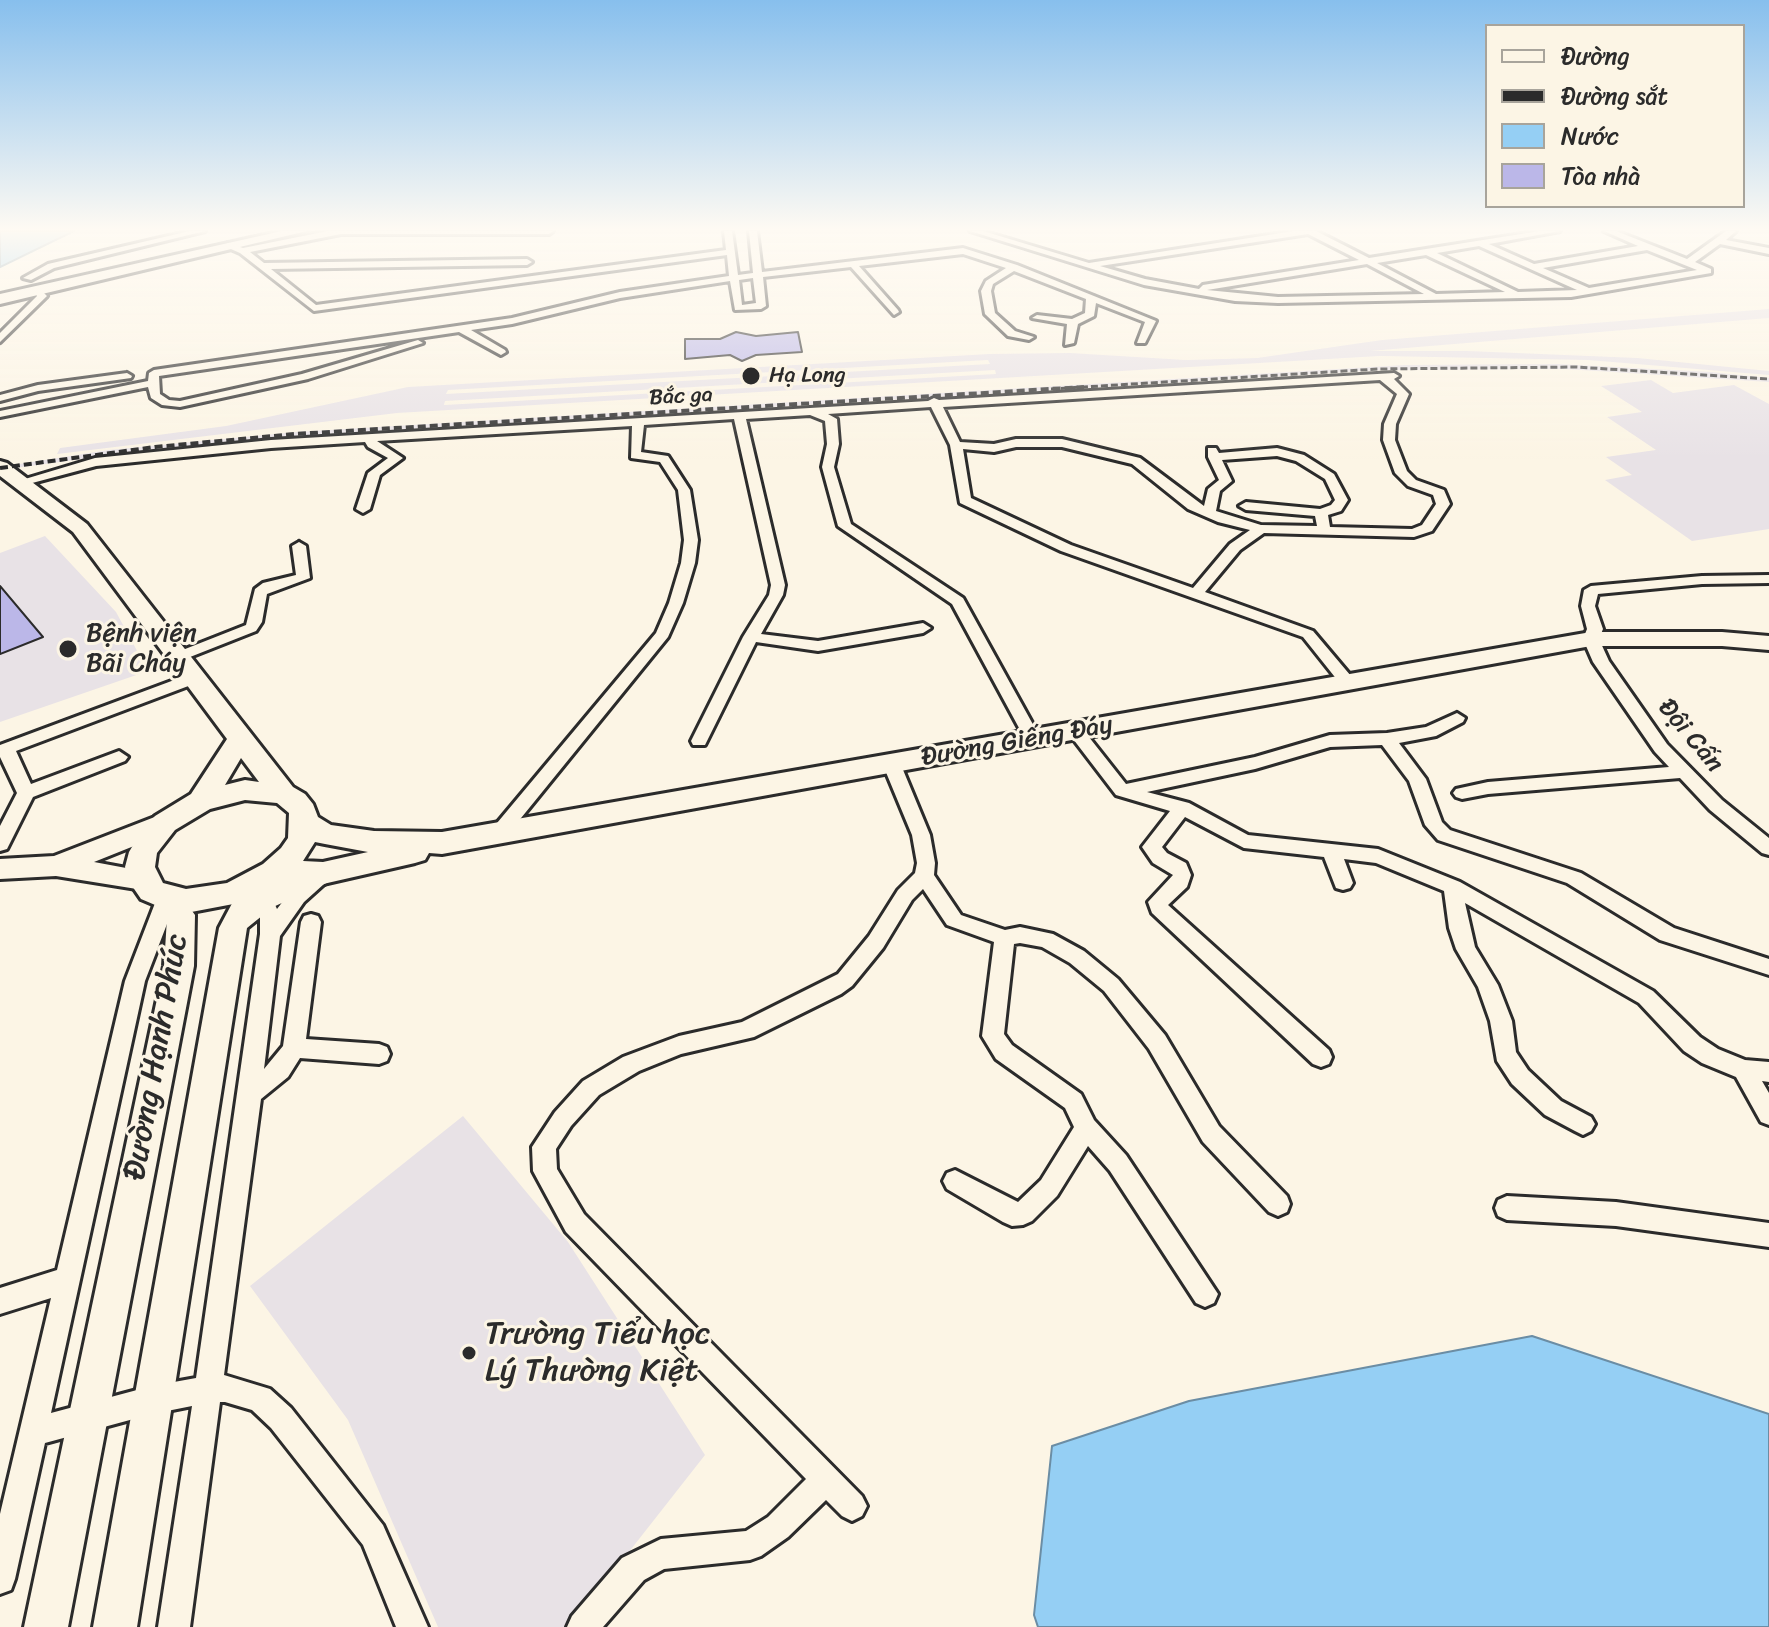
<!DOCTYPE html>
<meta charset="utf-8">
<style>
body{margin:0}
#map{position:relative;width:1769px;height:1627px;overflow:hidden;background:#fcf5e5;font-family:Sriracha,sans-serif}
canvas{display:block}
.legend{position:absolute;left:1485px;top:24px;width:260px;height:184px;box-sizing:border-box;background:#fcf5e5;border:2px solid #a8a49b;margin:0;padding:10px 14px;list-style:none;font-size:24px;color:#2b2b2b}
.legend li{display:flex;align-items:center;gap:16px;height:40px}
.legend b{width:40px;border:2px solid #a8a49b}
</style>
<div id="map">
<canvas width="1769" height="1627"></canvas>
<ul class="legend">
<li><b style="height:10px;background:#fcf5e5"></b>Đường</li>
<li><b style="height:10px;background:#2b2b2b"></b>Đường sắt</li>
<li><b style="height:22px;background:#95cff4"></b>Nước</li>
<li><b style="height:22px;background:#bbb7e8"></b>Tòa nhà</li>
</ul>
</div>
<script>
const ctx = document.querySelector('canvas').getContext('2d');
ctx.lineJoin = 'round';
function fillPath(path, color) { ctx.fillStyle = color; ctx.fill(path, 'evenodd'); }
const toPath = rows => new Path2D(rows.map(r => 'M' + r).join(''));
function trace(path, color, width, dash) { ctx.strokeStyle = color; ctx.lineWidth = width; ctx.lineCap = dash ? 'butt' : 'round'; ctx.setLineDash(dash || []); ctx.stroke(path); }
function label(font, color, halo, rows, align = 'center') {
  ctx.font = font + ' Sriracha,sans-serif'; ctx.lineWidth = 6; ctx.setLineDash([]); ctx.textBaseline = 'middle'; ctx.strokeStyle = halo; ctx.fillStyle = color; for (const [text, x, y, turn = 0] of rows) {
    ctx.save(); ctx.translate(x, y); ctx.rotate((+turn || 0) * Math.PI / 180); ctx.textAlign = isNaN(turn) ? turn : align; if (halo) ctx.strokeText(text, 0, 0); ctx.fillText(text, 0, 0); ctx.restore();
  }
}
const built = toPath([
 [1769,309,1769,318,1370,351,1468,351,1638,358,1769,371,1769,375,1588,360,1380,356,397,413,57,454,60,448,226,426,408,387,989,354,1070,353,1186,360,1257,358,1382,340],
 [988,360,990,364,972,365,446,394,448,390],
 [995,370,996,374,444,405,445,401],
 [1558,364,1711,372,1769,378,1769,382,1565,369,1381,370,295,436,164,448,0,470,0,467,109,450,296,432,1404,365],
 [1651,380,1673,393,1734,385,1769,404,1769,529,1692,541,1605,480,1632,475,1606,457,1656,450,1607,417,1642,412,1601,386],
 [45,536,116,612,148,671,0,722,0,553],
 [463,1116,568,1242,705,1455,570,1627,438,1627,348,1420,250,1286]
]);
const water = toPath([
 [0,231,74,231,0,267,0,231],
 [1532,1336,1769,1414,1769,1627,1038,1627,1034,1615,1052,1446,1189,1401,1532,1336]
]);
const building = toPath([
 [736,332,756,336,798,332,802,352,756,355,742,361,730,355,685,359,685,339,720,339,736,332],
 [0,586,43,637,0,654,0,586]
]);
const street = toPath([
 [190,231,205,231,54,268,31,280,23,278,48,264,190,231],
 [328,231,553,231,549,234,341,234,250,252,264,263,527,259,532,262,527,265,271,269,316,305,726,250,724,231,732,231,738,275,753,273,749,231,757,231,762,272,963,248,1017,265,1156,321,1145,343,1137,343,1145,322,1096,303,1094,316,1078,324,1074,343,1065,345,1067,324,1032,318,1037,315,1072,319,1085,313,1086,299,1014,271,993,284,991,291,995,313,1015,331,1034,337,1029,340,1008,336,985,314,981,291,986,281,1006,268,963,254,859,266,898,310,899,312,894,315,851,267,763,277,766,306,761,309,735,310,730,281,620,298,512,324,471,330,505,350,506,352,501,355,459,332,159,376,160,394,169,400,180,401,302,374,418,340,423,343,308,379,180,407,162,405,151,398,148,387,0,417,0,411,148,381,149,373,154,370,512,318,620,292,729,276,727,255,314,311,240,253,224,246,228,243,243,248,328,231],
 [753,278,756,303,742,305,739,280,753,278],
 [970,231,983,231,1089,263,1294,231,1316,231,1369,258,1540,231,1560,231,1489,244,1534,264,1638,246,1604,231,1616,231,1687,259,1726,231,1736,231,1726,240,1769,248,1769,254,1720,244,1695,262,1711,269,1711,273,1571,297,1278,303,1235,301,1144,285,970,231],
 [1308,234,1359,260,1203,285,1199,289,1145,279,1100,266,1308,234],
 [1479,246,1577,290,1518,292,1437,253,1479,246],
 [1647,250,1697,270,1589,288,1543,268,1647,250],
 [1426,255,1505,292,1436,294,1377,263,1426,255],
 [1367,264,1424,294,1278,297,1207,290,1367,264],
 [34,289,40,289,47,296,0,342,0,333,37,296,34,289],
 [127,373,132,376,131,378,38,391,0,401,0,395,38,385,127,373],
 [1394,373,1399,376,1394,379,1409,394,1396,424,1395,440,1407,471,1416,480,1444,490,1450,504,1432,531,1414,537,1264,533,1240,550,1205,592,1313,631,1356,682,1348,687,1342,686,1303,637,1061,551,960,503,950,445,931,407,828,414,837,419,839,444,834,467,851,524,963,598,1041,739,1033,745,1025,739,952,604,838,526,822,467,827,444,825,421,810,415,746,419,785,585,783,595,761,634,818,641,923,623,931,628,923,633,818,651,756,642,707,741,705,745,693,745,691,741,743,637,769,595,771,585,734,419,644,425,641,452,668,456,690,490,698,540,695,563,683,603,668,637,504,839,498,841,489,834,492,829,656,633,669,603,681,563,684,540,678,490,660,462,631,458,632,426,377,441,403,458,380,475,370,509,363,513,356,509,368,473,388,458,368,447,365,442,271,448,96,466,21,486,15,482,95,458,271,440,928,401,934,398,939,400,1394,373],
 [1380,380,1397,394,1384,424,1383,440,1395,473,1408,486,1433,495,1436,504,1422,525,1412,529,1330,527,1328,515,1341,511,1348,500,1334,474,1304,455,1277,448,1219,453,1216,448,1208,448,1208,457,1219,480,1208,489,1204,506,1140,458,1062,439,1016,439,994,444,960,442,943,407,1380,380],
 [1016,447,1062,447,1132,464,1188,509,1218,522,1250,530,1230,544,1193,588,1071,545,971,498,963,449,994,452,1016,447],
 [1277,456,1296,461,1325,479,1335,500,1331,505,1320,509,1246,502,1239,506,1246,510,1315,516,1317,526,1261,525,1216,511,1220,491,1232,481,1222,460,1277,456],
 [299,542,306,546,310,578,267,594,262,622,256,631,185,659,175,659,172,656,175,653,246,625,255,589,263,583,296,575,292,546,299,542],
 [1769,575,1769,583,1702,584,1598,594,1595,606,1603,629,1599,639,1609,661,1667,744,1722,800,1769,838,1769,855,1762,853,1710,810,1680,778,1488,794,1462,799,1456,797,1453,793,1456,789,1488,782,1669,767,1655,752,1593,662,1583,639,1587,629,1581,606,1584,590,1591,586,1702,576,1769,575],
 [193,673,201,678,199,682,16,751,31,784,119,751,128,757,125,761,33,797,7,849,0,851,0,826,17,793,0,757,0,745,193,673],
 [1457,713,1465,718,1463,722,1436,736,1399,743,1426,779,1442,822,1450,830,1581,873,1674,928,1769,959,1769,975,1660,940,1567,883,1438,840,1425,825,1409,781,1382,745,1330,747,1255,769,1147,792,1189,803,1248,835,1378,849,1460,882,1653,991,1700,1037,1718,1049,1745,1060,1769,1062,1769,1082,1762,1081,1769,1093,1769,1125,1761,1122,1736,1077,1702,1063,1684,1051,1639,1003,1465,903,1475,947,1498,985,1512,1021,1516,1052,1528,1070,1561,1101,1591,1117,1595,1124,1591,1131,1583,1135,1575,1131,1545,1115,1512,1084,1497,1061,1490,1021,1478,987,1456,949,1449,928,1444,891,1376,863,1344,859,1353,883,1350,888,1343,890,1336,888,1324,857,1244,848,1185,817,1162,847,1167,853,1186,863,1191,875,1187,887,1168,905,1329,1050,1332,1057,1329,1064,1321,1067,1313,1064,1152,913,1148,902,1173,875,1153,863,1142,847,1170,811,1116,795,1067,731,1069,727,1081,727,1126,784,1255,757,1330,735,1387,733,1426,727,1457,713],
 [892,759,901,765,930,835,935,863,934,875,961,915,1005,930,1020,927,1053,934,1084,951,1118,979,1165,1035,1219,1126,1287,1196,1290,1204,1287,1212,1278,1216,1269,1212,1203,1142,1149,1049,1104,991,1070,963,1042,947,1020,943,1014,944,1004,1034,1012,1045,1081,1094,1094,1120,1126,1155,1218,1294,1214,1303,1205,1307,1196,1303,1110,1171,1088,1146,1057,1196,1032,1221,1023,1225,1012,1226,1003,1222,947,1189,943,1181,947,1173,955,1170,1018,1202,1041,1180,1074,1127,1065,1108,996,1059,982,1036,994,942,947,925,923,889,912,900,883,948,852,986,841,994,754,1037,681,1054,639,1071,599,1095,571,1126,556,1149,557,1169,584,1214,862,1496,867,1506,862,1516,852,1521,842,1516,826,1500,788,1537,761,1556,750,1560,664,1569,644,1580,603,1627,567,1627,572,1616,622,1558,661,1539,746,1531,768,1517,806,1479,566,1232,533,1171,532,1147,555,1112,583,1081,623,1057,679,1036,742,1022,838,974,869,936,898,890,915,873,917,863,912,835,883,765,892,759],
 [317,872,324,874,327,879,324,884,304,902,280,936,264,1069,283,1046,301,922,304,916,311,914,318,916,321,922,306,1039,379,1044,387,1047,390,1054,387,1061,379,1064,300,1058,288,1077,261,1099,224,1375,270,1389,291,1408,383,1525,428,1627,396,1627,363,1545,271,1428,252,1410,225,1402,220,1402,190,1627,158,1627,192,1406,152,1414,45,1443,15,1579,11,1590,0,1594,0,1514,51,1298,0,1314,0,1288,57,1270,125,981,157,898,160,893,167,891,174,893,177,898,145,981,51,1413,152,1386,196,1378,260,934,260,915,249,891,252,886,266,886,277,909,290,892,310,874,317,872],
 [1507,1196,1616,1202,1769,1223,1769,1247,1616,1226,1507,1220,1498,1216,1495,1208,1498,1200,1507,1196]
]);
const secondary = toPath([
 [165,813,174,816,178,823,174,830,94,862,153,873,157,880,153,887,143,890,56,876,0,879,0,859,54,856,165,813],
 [323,863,333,866,337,873,333,880,273,907,247,928,137,1627,93,1627,219,928,246,877,256,873,266,877,270,884,323,863],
 [167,887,177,890,195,915,194,966,68,1627,24,1627,164,966,167,918,153,898,157,890,167,887]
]);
const primary = toPath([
 [282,231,307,231,0,304,0,294,282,231],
 [0,461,7,463,87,524,293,787,305,794,313,804,318,817,331,825,374,831,442,832,1591,632,1722,632,1769,636,1769,650,1722,646,1591,646,442,854,429,853,425,860,415,863,323,884,277,883,244,902,186,913,167,910,141,899,128,880,125,867,129,852,142,830,155,816,191,794,227,739,73,532,0,476,0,461],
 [241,758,259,782,245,780,225,785,241,758],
 [245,800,277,803,289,813,288,838,281,848,263,864,227,883,186,889,163,883,155,867,157,853,175,830,210,809,245,800],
 [315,842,325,844,368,852,323,862,303,861,315,842]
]);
const railFar1 = toPath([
 [1051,389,1378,369,1576,367,1769,379]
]);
const rail = toPath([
 [0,468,155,447,295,434,1084,387]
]);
const markers = [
 [751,376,10,"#2b2b2b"],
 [68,649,10,"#2b2b2b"],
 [469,1353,8,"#2b2b2b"]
];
const farPoinames = [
 ["Hạ Long",769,376]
];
const farStreetnames = [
 ["Bắc ga",681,397,-3]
];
const poiNames = [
 ["Bệnh viện",86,634],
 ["Bãi Cháy",86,664]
];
const streetNames = [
 ["Đội Cấn",1690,736,50],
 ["Đường Giếng Đáy",1017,742,-10]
];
const nearStreetnames = [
 ["Đường Hạnh Phúc",157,1057,-80]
];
const nearPoinames = [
 ["Trường Tiểu học",485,1335],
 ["Lý Thường Kiệt",485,1372]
];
fillPath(built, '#e8e2e6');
fillPath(water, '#95cff4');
trace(water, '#6b8da4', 2);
fillPath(building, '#bbb7e8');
trace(building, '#2b2b2b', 2);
trace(street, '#2b2b2b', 6);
trace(secondary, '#2b2b2b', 6);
trace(primary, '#2b2b2b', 6);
fillPath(street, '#fcf5e5');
fillPath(secondary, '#fcf5e5');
fillPath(primary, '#fcf5e5');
trace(railFar1, '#2b2b2b', 3, [7, 3]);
trace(rail, '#2b2b2b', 4, [8, 4]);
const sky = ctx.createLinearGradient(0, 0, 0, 459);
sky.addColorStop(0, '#87bfed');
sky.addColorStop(0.5, '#fefaf3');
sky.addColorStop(1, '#fefaf300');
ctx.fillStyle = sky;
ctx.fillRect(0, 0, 1769, 459);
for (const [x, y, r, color] of markers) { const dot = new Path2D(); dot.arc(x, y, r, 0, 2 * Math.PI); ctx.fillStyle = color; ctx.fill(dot); trace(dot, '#fcf5e5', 3); }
label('22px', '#2b2b2b', '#fcf5e5', farPoinames, 'left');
label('22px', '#2b2b2b', '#fcf5e5', farStreetnames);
label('26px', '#2b2b2b', '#fcf5e5', poiNames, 'left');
label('26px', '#2b2b2b', '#fcf5e5', streetNames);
label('32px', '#2b2b2b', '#fcf5e5', nearStreetnames);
label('32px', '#2b2b2b', '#fcf5e5', nearPoinames, 'left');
</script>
